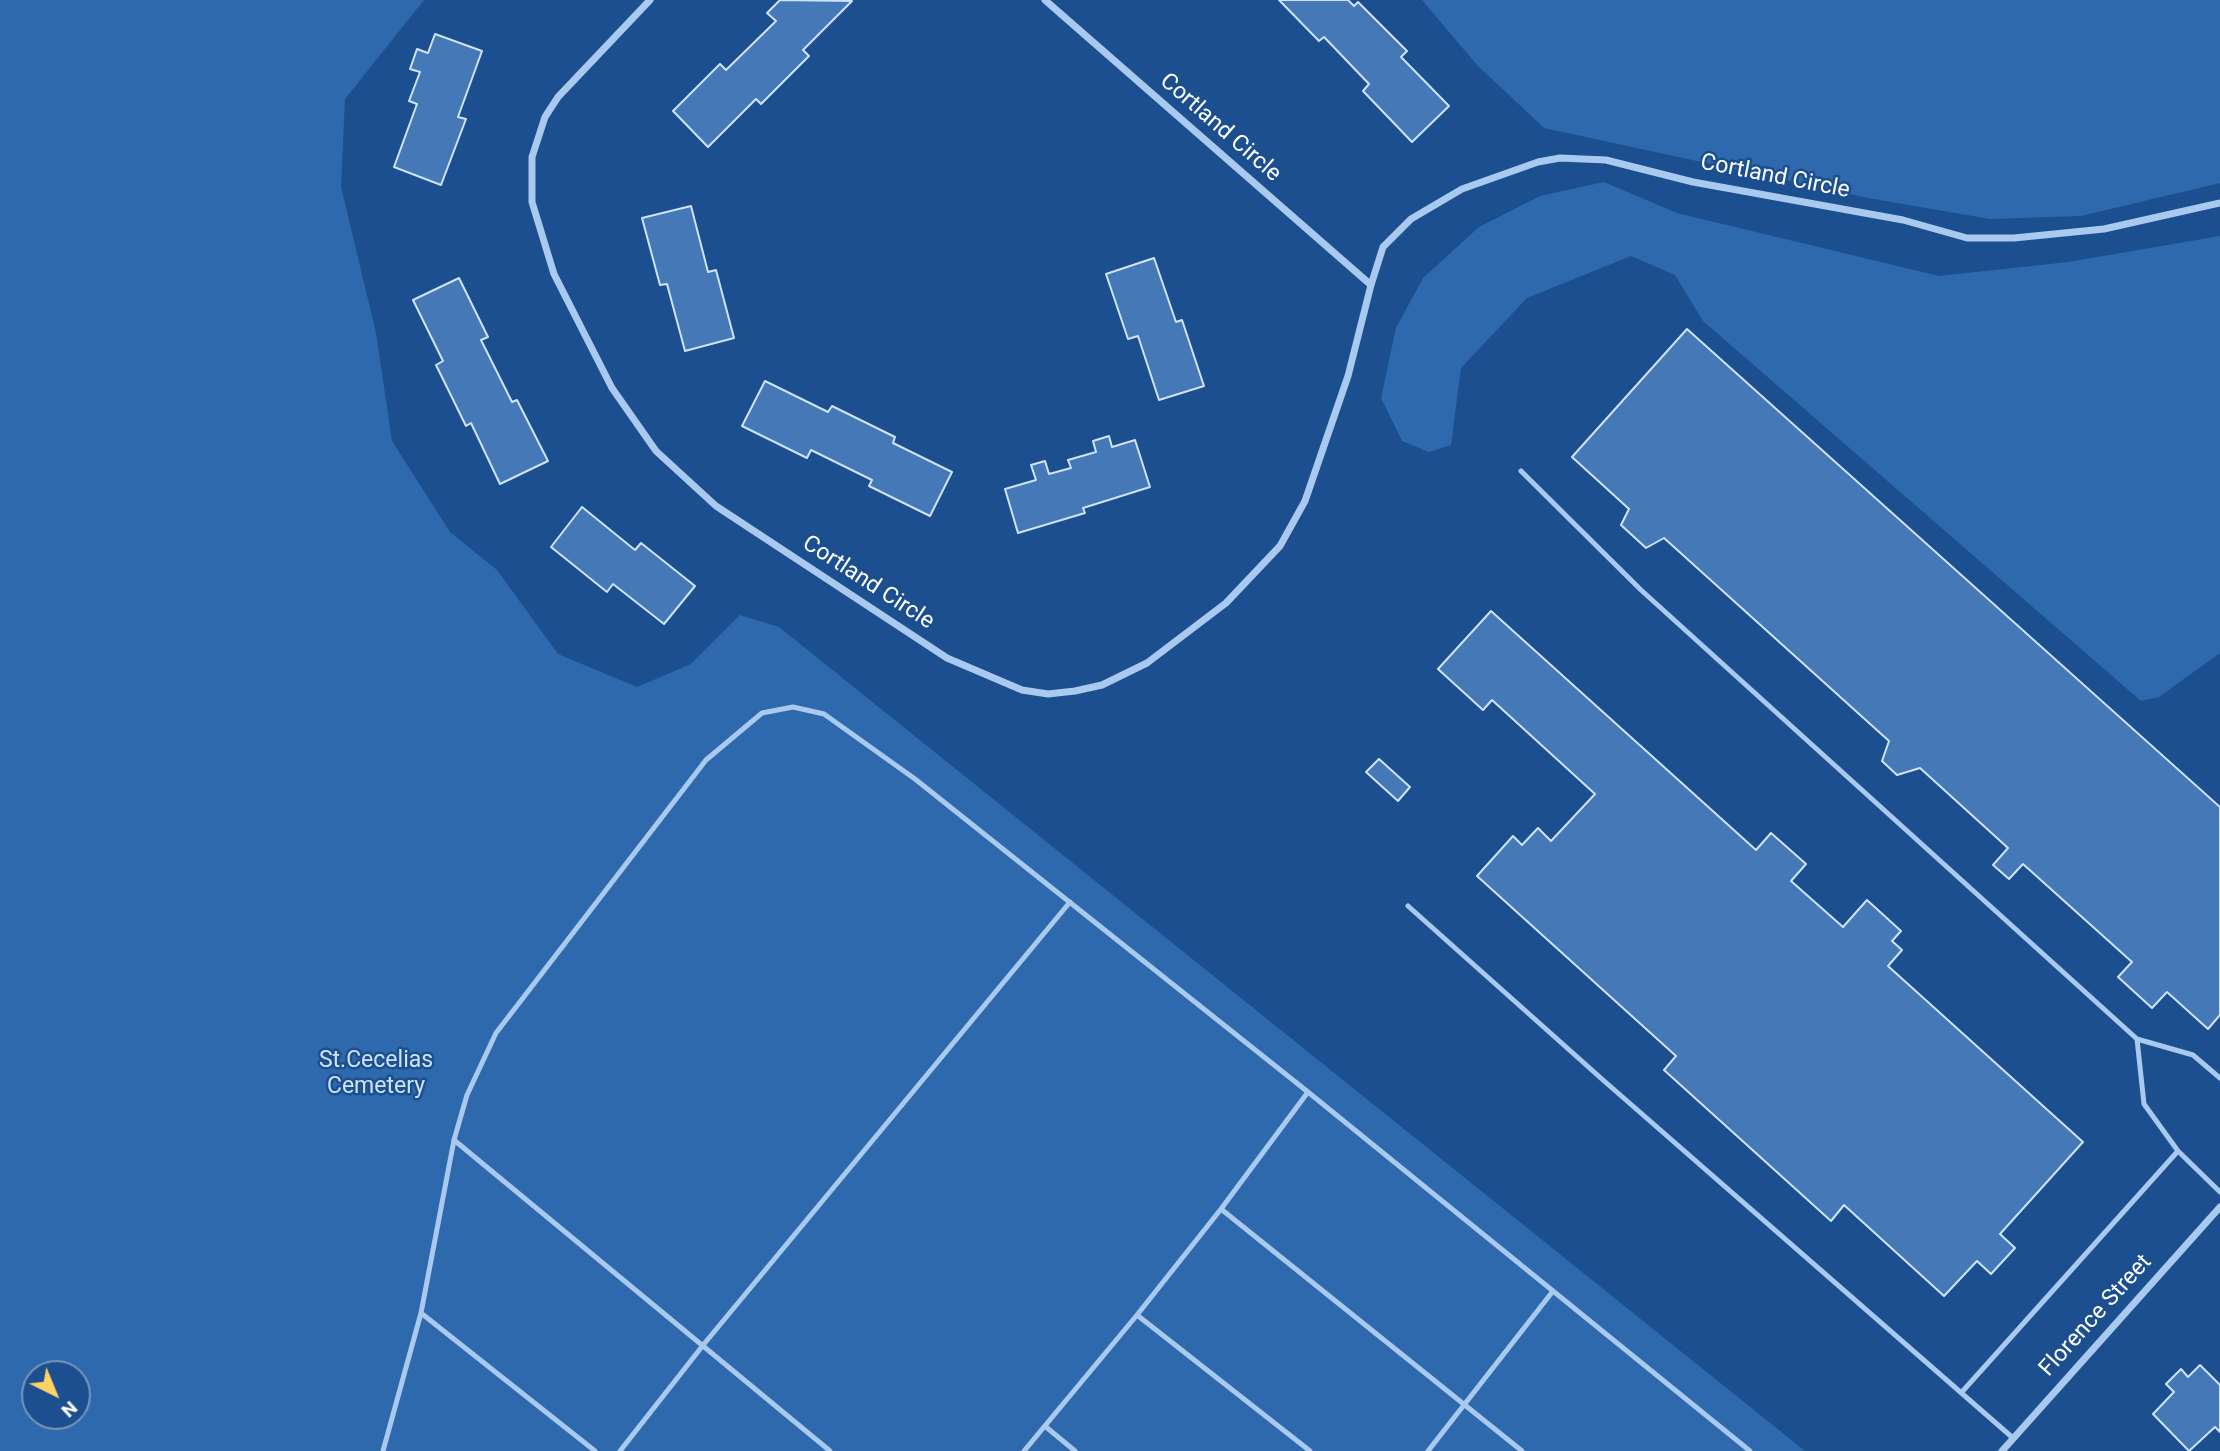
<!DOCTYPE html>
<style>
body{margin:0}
#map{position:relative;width:2220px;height:1451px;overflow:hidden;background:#1b4f8f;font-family:Roboto,sans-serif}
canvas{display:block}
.north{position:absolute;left:21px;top:1360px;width:70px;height:70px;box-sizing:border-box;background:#1b4f8f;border:2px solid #7695bc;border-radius:50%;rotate:137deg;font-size:19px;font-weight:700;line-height:28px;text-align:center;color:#fff}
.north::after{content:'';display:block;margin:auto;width:24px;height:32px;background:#ffd166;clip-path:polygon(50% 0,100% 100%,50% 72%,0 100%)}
</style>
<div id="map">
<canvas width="2220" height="1451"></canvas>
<div class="north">N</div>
</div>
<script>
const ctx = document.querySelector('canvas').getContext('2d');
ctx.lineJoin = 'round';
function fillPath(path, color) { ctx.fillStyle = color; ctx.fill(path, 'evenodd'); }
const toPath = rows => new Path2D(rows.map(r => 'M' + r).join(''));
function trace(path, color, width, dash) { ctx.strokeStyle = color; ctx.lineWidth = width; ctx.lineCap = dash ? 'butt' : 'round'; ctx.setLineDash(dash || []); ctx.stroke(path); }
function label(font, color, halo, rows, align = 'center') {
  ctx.font = font + ' Roboto,sans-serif'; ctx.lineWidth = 5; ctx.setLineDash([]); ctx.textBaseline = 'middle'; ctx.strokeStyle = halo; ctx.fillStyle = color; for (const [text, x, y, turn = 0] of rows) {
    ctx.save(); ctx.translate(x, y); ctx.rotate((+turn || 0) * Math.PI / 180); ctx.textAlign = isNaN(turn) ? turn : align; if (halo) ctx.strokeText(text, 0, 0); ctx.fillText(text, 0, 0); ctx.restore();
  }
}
const green = toPath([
 [0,0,424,0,345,99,341,187,376,333,392,441,450,532,497,570,558,654,637,687,691,664,740,615,779,627,1805,1451,0,1451],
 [35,1374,77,1374,77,1416,35,1416],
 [1422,0,2220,0,2220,183,2081,216,1990,219,1868,198,1544,128,1477,65],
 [1604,182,1677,213,1939,276,2068,262,2220,236,2220,653,2159,697,2141,701,1703,321,1675,275,1631,256,1527,298,1461,368,1451,445,1429,452,1402,441,1381,398,1396,328,1423,278,1479,227,1540,196]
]);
const building = toPath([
 [780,0,852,1,803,50,809,56,761,104,756,99,708,147,673,111,720,64,726,70,776,21,767,13,780,0],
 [1279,0,1348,0,1354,6,1358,2,1407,51,1401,57,1449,106,1412,142,1363,91,1369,84,1324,37,1319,41,1279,0],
 [435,34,482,51,458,117,466,119,441,185,394,167,417,104,409,101,420,72,410,69,417,49,428,53,435,34],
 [691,206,708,272,716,270,734,338,685,351,667,284,660,285,642,218,691,206],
 [1154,258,1176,322,1182,320,1204,386,1159,400,1138,336,1128,339,1106,274,1154,258],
 [459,278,488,337,481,340,512,402,517,400,548,461,500,484,471,423,466,426,436,365,443,361,413,300,459,278],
 [1687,329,2220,807,2220,1015,2208,1029,2167,992,2152,1008,2118,977,2132,962,2023,864,2009,879,1993,865,2008,848,1920,768,1897,775,1882,761,1889,741,1664,538,1646,548,1621,525,1629,509,1572,457,1687,329],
 [765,381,828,412,832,406,895,437,893,443,952,472,930,516,869,486,872,480,811,450,807,458,742,426,765,381],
 [1109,436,1112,447,1135,440,1150,487,1083,508,1085,513,1018,533,1005,489,1036,480,1031,465,1045,461,1049,474,1071,468,1068,460,1096,452,1093,441,1109,436],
 [582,507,635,550,641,543,695,586,664,624,613,584,607,592,551,547,582,507],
 [1491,611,1756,850,1771,833,1806,864,1791,881,1843,927,1867,900,1901,931,1892,941,1902,950,1888,966,2083,1142,2000,1234,2015,1248,1991,1274,1977,1261,1944,1296,1844,1205,1831,1221,1664,1070,1676,1056,1477,876,1513,836,1522,845,1538,828,1551,841,1595,794,1492,700,1483,710,1438,669,1491,611],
 [1379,759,1410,787,1398,801,1366,772,1379,759],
 [2200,1365,2220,1385,2220,1432,2215,1427,2189,1451,2153,1414,2174,1392,2166,1384,2181,1369,2188,1377,2200,1365]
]);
const lane = toPath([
 [1521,471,1641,590,2137,1039,2193,1055,2220,1078],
 [1408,906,1603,1080,2013,1438],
 [2137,1039,2144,1104,2178,1151,2220,1192],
 [454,1140,830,1451],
 [1221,1209,1522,1451],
 [421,1313,595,1451],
 [1137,1315,1310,1451],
 [1961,1393,2178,1151],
 [1046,1427,1075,1451],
 [383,1451,421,1313,454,1140,467,1095,496,1033,706,760,762,713,793,707,824,714,915,779,1308,1092,1750,1451],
 [620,1451,704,1344,1070,902],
 [1024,1451,1137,1315,1221,1209,1308,1092],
 [1428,1451,1553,1291]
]);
const street = toPath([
 [650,0,558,97,545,117,532,157,532,202,554,274,612,388,656,451,716,506,947,658,1022,690,1048,694,1075,691,1102,685,1147,663,1226,603,1280,546,1305,501,1348,376,1371,285,1383,247,1411,219,1462,189,1538,162,1560,158,1606,160,1693,182,1903,220,1967,238,2014,238,2104,229,2220,203],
 [1045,0,1371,285],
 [2002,1451,2220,1207]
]);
const streetNames = [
 ["Cortland Circle",1220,128,41],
 ["Cortland Circle",1775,177,11],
 ["Cortland Circle",868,583,33],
 ["Florence Street",2096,1316,-48]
];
const parkNames = [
 ["St.Cecelias",376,1061],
 ["Cemetery",376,1087]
];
fillPath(green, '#2e69ad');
fillPath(building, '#4478b7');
trace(building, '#cfe3fa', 2);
trace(lane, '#a9c9ee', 5);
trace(street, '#a9c9ee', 7);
label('23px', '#fff', '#1b4f8f', streetNames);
label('23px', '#cfe3fa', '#1b4f8f', parkNames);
</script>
